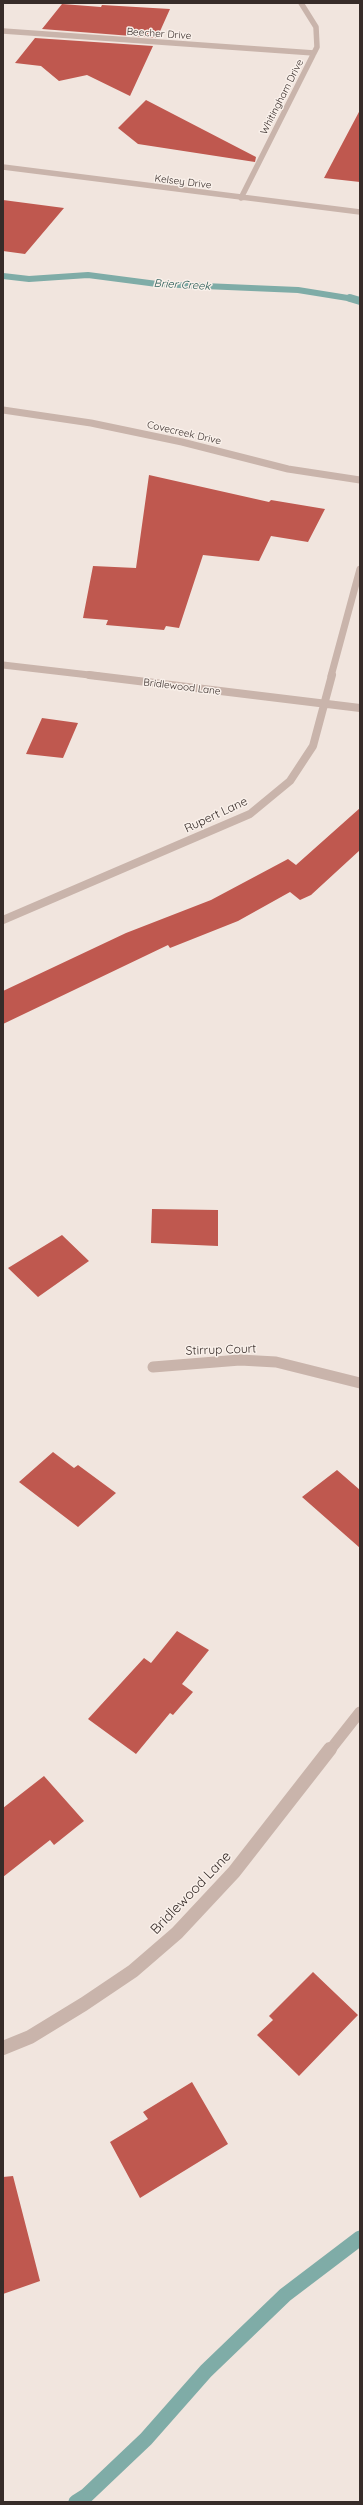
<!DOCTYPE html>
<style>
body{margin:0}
#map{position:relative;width:363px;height:2505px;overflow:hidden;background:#f1e5de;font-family:Quicksand,sans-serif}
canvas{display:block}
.frame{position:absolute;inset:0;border:4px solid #372c29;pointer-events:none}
</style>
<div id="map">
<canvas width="363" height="2505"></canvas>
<div class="frame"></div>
</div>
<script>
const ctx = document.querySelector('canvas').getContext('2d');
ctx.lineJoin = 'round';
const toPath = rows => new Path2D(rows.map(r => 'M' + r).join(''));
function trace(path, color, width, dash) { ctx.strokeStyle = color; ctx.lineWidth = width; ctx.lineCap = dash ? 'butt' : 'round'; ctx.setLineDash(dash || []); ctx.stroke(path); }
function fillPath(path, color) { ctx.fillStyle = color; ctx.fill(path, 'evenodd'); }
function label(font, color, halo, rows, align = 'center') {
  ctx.font = font + ' Quicksand,sans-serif'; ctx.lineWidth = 3; ctx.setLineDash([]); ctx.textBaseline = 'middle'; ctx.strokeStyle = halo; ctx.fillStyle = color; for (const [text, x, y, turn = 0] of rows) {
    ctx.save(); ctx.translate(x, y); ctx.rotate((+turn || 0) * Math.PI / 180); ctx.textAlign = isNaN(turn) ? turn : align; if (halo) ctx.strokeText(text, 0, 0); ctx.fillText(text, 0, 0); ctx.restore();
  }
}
const streamFar2 = toPath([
 [3,276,29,279,88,275,157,284,298,290,354,299]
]);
const streamFar1 = toPath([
 [350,298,360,301]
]);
const stream = toPath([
 [76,2502,87,2495,146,2439,206,2371,285,2295,360,2238]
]);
const building = toPath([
 [62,4,101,7,102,5,170,9,157,38,42,29],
 [35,38,153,46,130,96,87,75,59,81,41,66,15,63],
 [146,100,256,157,255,162,138,144,118,128],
 [360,110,360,182,324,178],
 [3,200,64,208,25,254,3,251],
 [149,475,269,502,271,500,325,509,308,542,271,536,259,561,203,555,179,628,166,626,164,630,106,625,108,620,83,618,93,566,136,568],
 [42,718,78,723,63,758,26,754],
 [360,808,360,850,311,895,300,900,290,892,238,921,170,948,168,945,3,1024,3,991,126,933,211,900,288,859,296,865],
 [152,1209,218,1210,218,1246,151,1243],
 [62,1235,89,1261,38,1297,8,1268],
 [53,1452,74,1468,78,1465,116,1493,78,1527,19,1482],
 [337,1470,360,1490,360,1548,302,1497],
 [177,1631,209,1650,182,1684,193,1692,173,1715,170,1713,136,1754,88,1719,144,1658,151,1663],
 [44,1776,84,1821,54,1845,50,1840,3,1877,3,1808],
 [313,1972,358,2015,299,2076,257,2035,273,2020,269,2016],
 [192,2082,228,2144,140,2198,110,2142,148,2119,143,2112],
 [13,2176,40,2281,3,2294,3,2177]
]);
const minorFar4 = toPath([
 [3,31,314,53],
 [3,167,360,212],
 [241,198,317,47,316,27,301,3]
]);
const minorFar3 = toPath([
 [3,410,91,423,182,442,288,469,360,480],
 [3,665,98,676],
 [331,676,360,569]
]);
const minorFar2 = toPath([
 [89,675,360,708],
 [3,920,250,814,290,781,313,746,332,675]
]);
const minorFar1 = toPath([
 [153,1367,240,1360,276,1362,360,1383],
 [330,1750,360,1712]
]);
const minor = toPath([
 [3,2048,30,2037,84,2004,133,1971,177,1933,234,1872,330,1749]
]);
const farStreetnames = [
 ["Beecher Drive",159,34,4],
 ["Whitingham Drive",282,97,-63],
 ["Kelsey Drive",183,182,7],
 ["Covecreek Drive",184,433,13],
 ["Bridlewood Lane",182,687,7]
];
const farWaternames = [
 ["Brier Creek",182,285,3]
];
const streetNames = [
 ["Rupert Lane",216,815,-25],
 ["Stirrup Court",221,1350,-2]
];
const nearStreetnames = [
 ["Bridlewood Lane",191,1893,-46]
];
trace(streamFar2, '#7faca7', 6);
trace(streamFar1, '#7faca7', 8);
trace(stream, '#7faca7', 15);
fillPath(building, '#bf584f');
trace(minorFar4, '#c9b4ab', 5.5);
trace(minorFar3, '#c9b4ab', 7);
trace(minorFar2, '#c9b4ab', 8);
trace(minorFar1, '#c9b4ab', 11);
trace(minor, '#c9b4ab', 14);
label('10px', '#372c29', '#f9f0ea', farStreetnames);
label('italic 11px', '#215651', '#f9f0ea', farWaternames);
label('12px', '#372c29', '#f9f0ea', streetNames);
label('14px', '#372c29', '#f9f0ea', nearStreetnames);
</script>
